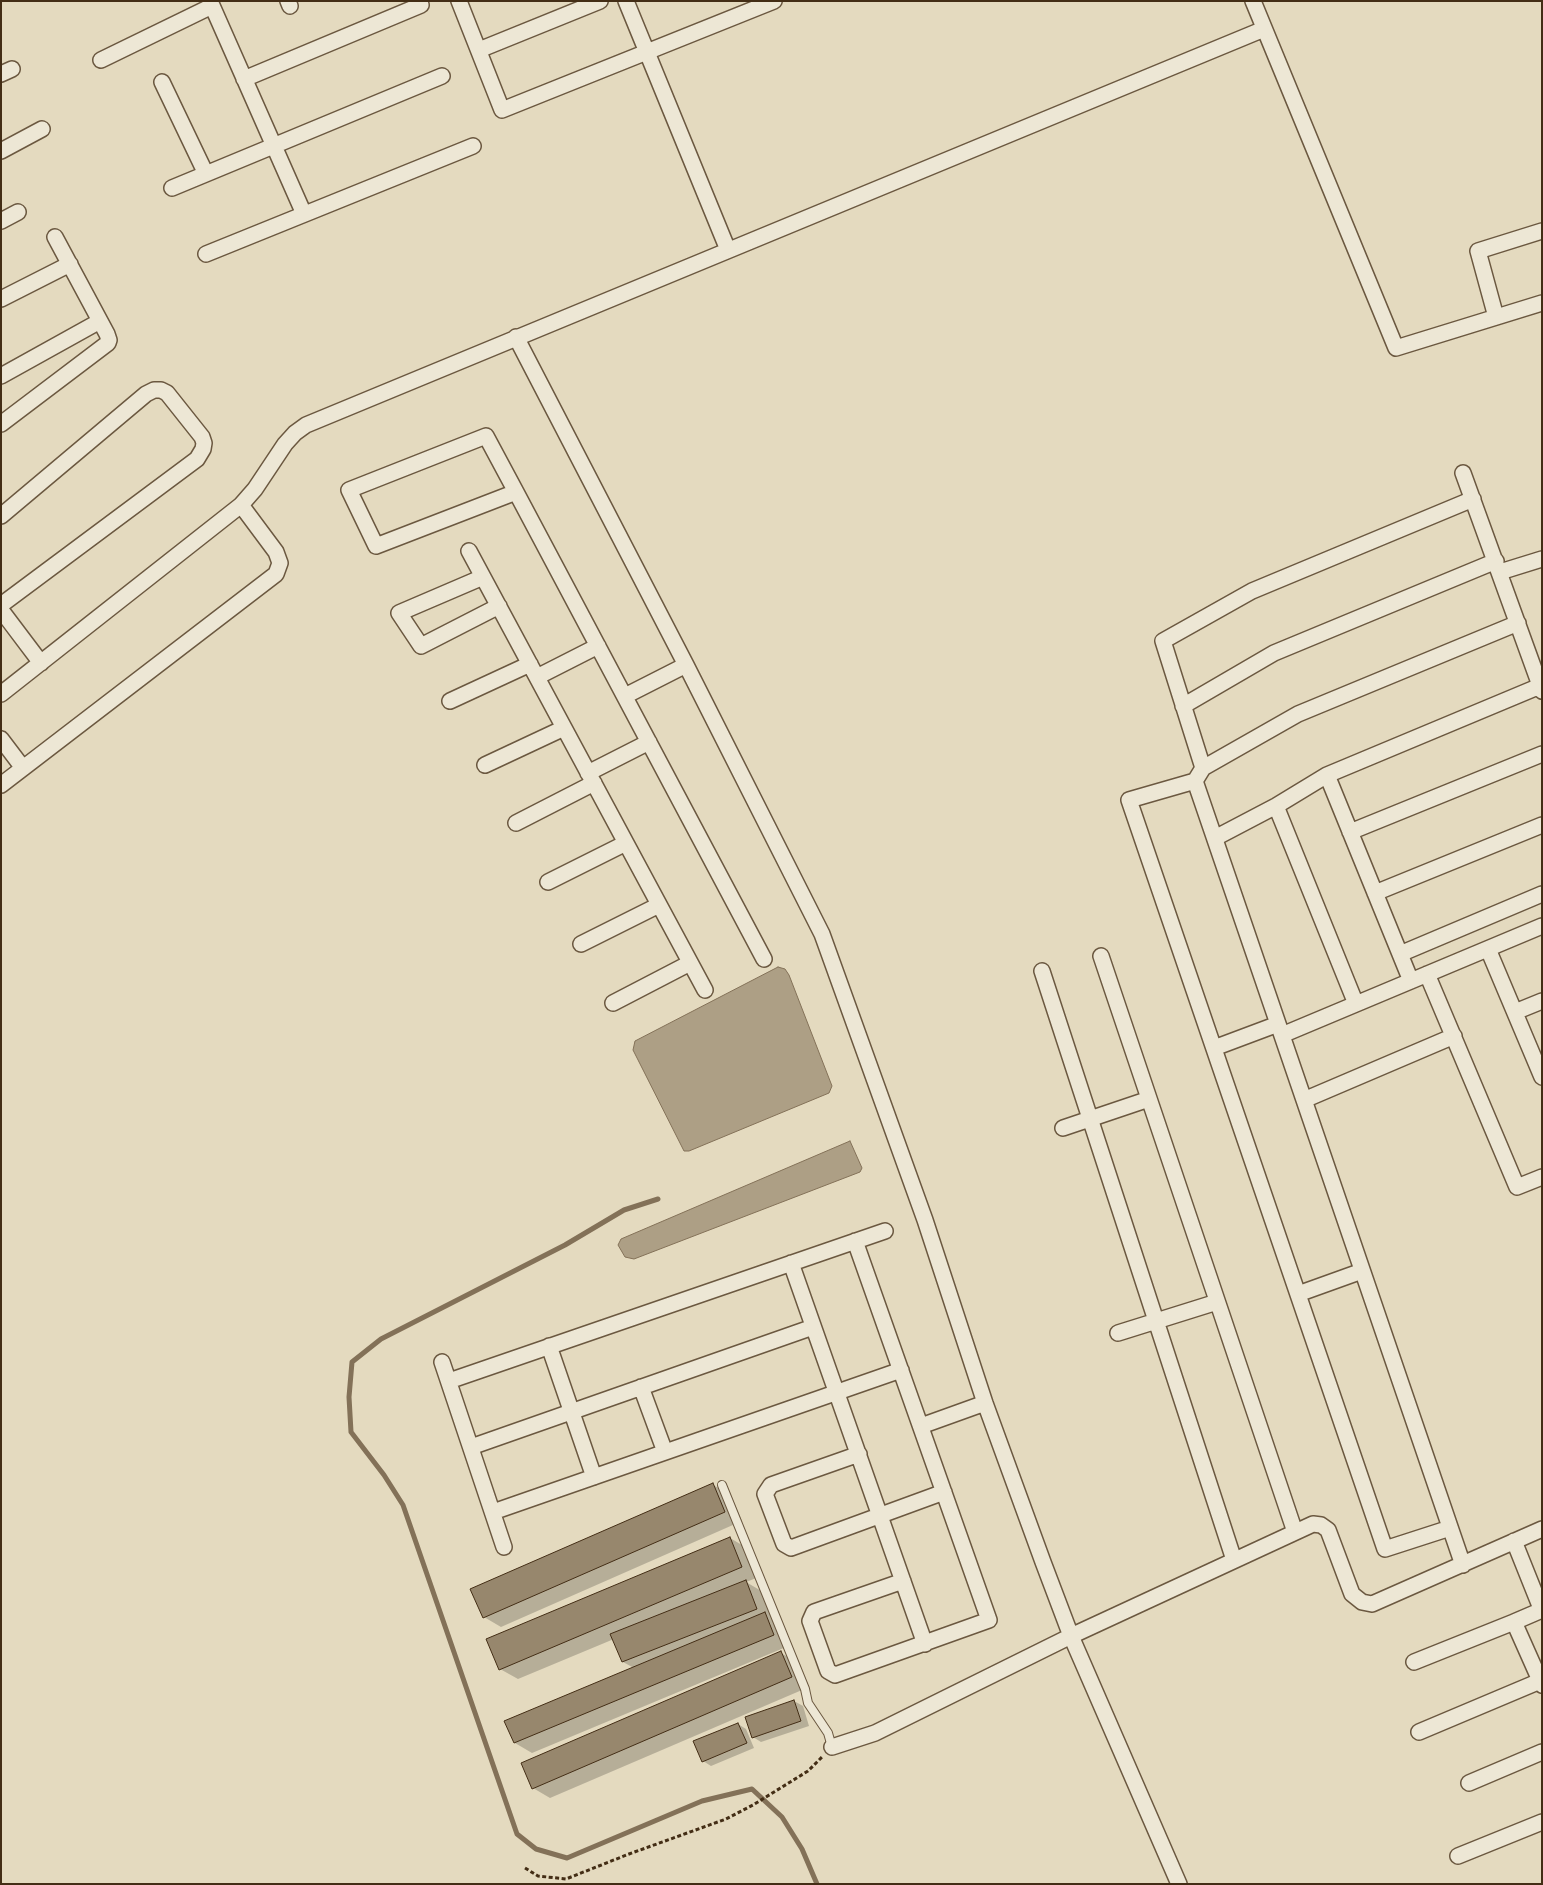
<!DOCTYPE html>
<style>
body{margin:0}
#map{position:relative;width:1543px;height:1885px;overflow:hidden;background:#e4dabf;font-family:Cardo,serif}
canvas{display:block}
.frame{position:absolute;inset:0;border:2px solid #432d15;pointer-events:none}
</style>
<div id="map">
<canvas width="1543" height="1885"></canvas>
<div class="frame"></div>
</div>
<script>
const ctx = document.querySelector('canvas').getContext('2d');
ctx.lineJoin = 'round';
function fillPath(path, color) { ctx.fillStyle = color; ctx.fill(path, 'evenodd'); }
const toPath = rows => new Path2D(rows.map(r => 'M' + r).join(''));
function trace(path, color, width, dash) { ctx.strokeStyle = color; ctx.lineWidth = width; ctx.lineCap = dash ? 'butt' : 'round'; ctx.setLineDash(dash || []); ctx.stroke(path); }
const water = toPath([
 [778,967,785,969,789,975,832,1086,829,1093,689,1151,684,1151,633,1050,635,1041,778,967],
 [850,1141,862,1168,860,1172,634,1259,625,1257,618,1245,621,1239,850,1141]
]);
const shadow = toPath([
 [713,1485,731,1495,742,1521,501,1627,484,1617],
 [730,1538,747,1548,759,1577,746,1582,763,1592,791,1645,532,1753,515,1743,634,1668,623,1662,614,1639,518,1679,500,1669,488,1640],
 [781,1653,798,1663,809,1687,550,1798,533,1788],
 [794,1701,803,1706,809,1726,761,1742,753,1737],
 [738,1724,746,1729,754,1748,711,1766,703,1761]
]);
const stream = toPath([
 [658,1199,624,1210,565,1245,381,1339,352,1362,349,1397,351,1432,384,1475,403,1505,517,1834,536,1849,567,1858,702,1801,752,1789,782,1817,802,1849,817,1884]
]);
const building = toPath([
 [713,1483,725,1512,483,1618,470,1589,713,1483],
 [730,1537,742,1567,499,1670,486,1639,730,1537],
 [746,1580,757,1609,622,1662,610,1634,746,1580],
 [765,1612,774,1635,514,1743,504,1721,765,1612],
 [781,1651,792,1677,532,1789,521,1763,781,1651],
 [794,1700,801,1721,752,1738,745,1717,794,1700],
 [738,1723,747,1743,702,1762,693,1741,738,1723]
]);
const path = toPath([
 [525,1868,538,1876,566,1879,629,1854,726,1819,753,1805,808,1771,822,1757]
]);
const service = toPath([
 [722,1485,805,1689,808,1703,828,1733,832,1747]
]);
const minor = toPath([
 [210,1,304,214],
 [288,1,290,6],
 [459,1,502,110,774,1],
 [626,1,728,250],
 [1253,1,1396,348,1542,303],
 [479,50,600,1],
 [101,60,212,6],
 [1,74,12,69],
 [244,79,421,5],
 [162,82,206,174],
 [1,151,42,129],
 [172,188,442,76],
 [1,221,18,212],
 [206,254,473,146],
 [1,299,70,264],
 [1496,317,1478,251,1542,231],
 [516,337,686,665,822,934,925,1220,985,1403,1043,1562,1071,1636,1179,1884],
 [1,376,100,321],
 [1,424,108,343,109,340,107,334,55,237],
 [1463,473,1542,691],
 [516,492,376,546,349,490,486,436,516,492,764,959],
 [1,516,146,394,154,390,161,390,167,393,202,437,204,443,203,449,197,459,1,605],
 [469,551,705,990],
 [1500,572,1542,559],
 [483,577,399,613,421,646,499,606],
 [1,610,41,663],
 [537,677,598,646],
 [1,694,241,505,255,489,285,444,295,433,306,425,1264,29],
 [625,696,686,665],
 [450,701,530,664],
 [1183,706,1274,653,1496,561],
 [1,739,23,768],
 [485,765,564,728],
 [1203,768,1298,714,1518,623],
 [588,773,649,742],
 [1327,775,1411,981],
 [1195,781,1129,800,1385,1549,1450,1528],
 [1,785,276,574,280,563,276,552,241,505],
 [1276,806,1356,1004],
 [516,823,594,783],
 [1350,832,1542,754],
 [1215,838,1276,806,1327,775,1540,686],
 [548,882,626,843],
 [1375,893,1542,825],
 [581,944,659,905],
 [1488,949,1542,1077],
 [1400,954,1542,894],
 [1101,956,1295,1532],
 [1042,971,1234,1560],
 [1427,974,1517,1187,1542,1177],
 [613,1003,690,963],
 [1515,1012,1542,1001],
 [1282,1035,1542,926],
 [1214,1048,1278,1024],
 [1304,1100,1454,1036],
 [1063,1128,1149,1099],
 [855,1241,989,1620,835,1675,828,1671,810,1621,814,1612,903,1581],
 [791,1263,925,1644],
 [1298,1294,1362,1271],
 [1118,1333,1217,1302],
 [549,1346,594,1477],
 [442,1362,504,1547],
 [449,1381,885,1231],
 [641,1387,665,1452],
 [921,1426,985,1403],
 [471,1447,813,1327],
 [859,1454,771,1485,765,1494,784,1544,791,1548,944,1492],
 [493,1512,901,1370],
 [1514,1541,1542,1611],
 [1463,1565,1195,781,1203,768,1163,641,1252,591,1473,499],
 [1514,1622,1542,1610],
 [1414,1662,1514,1622,1542,1685],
 [1419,1732,1540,1681],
 [832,1747,875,1733,1071,1636,1313,1524,1321,1525,1328,1530,1352,1594,1362,1602,1372,1604,1542,1529],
 [1469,1783,1542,1752],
 [1458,1856,1542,1822]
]);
fillPath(water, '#ad9f85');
trace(water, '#837158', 1);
fillPath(shadow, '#0003');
trace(stream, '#837158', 5);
fillPath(building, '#97876d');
trace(building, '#432d15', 1);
trace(service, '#6b5840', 10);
trace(minor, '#6b5840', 18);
trace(path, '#432d15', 3, [4, 2.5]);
trace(service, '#ede7d5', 8);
trace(minor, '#ede7d5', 15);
</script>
